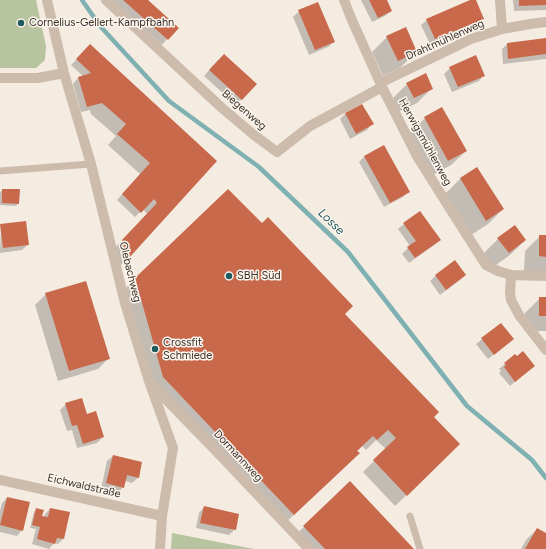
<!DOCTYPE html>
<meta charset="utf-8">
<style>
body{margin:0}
canvas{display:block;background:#f4ebe1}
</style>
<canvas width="546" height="549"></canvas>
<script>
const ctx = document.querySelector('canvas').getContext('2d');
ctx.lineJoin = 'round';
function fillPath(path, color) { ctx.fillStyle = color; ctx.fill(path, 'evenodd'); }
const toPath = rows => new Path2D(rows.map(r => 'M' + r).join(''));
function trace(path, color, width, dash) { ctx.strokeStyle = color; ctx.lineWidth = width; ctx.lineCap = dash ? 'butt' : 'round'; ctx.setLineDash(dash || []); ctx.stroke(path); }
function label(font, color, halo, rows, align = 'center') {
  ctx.font = font + ' Figtree,sans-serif'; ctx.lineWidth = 3; ctx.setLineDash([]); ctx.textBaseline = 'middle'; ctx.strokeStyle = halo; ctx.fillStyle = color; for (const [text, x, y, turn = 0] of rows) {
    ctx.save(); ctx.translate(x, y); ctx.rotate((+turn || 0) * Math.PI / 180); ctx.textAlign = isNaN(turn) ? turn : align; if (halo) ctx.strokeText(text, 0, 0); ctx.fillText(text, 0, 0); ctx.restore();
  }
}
const green = toPath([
 [0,0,36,0,46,46,45,60,36,68,0,68],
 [172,533,254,549,171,549]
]);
const shadow = toPath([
 [111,0,146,0,167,39,162,45],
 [361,0,386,0,391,11,385,16,372,22],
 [473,0,475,0,483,18,477,24,430,44,421,25,427,20],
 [513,0,546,0,546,10,514,11],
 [299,11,334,42,328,47,309,55,293,17],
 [387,37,416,52,401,67,383,76,372,52],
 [546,39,546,59,503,64,502,49,507,44],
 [90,46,216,161,120,266,114,249,147,214,143,209,135,217,117,200,140,174,108,145,116,136,91,114,90,110,81,112,73,84,78,78,83,76,71,65],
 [218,60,256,84,236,105,204,76],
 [450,68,484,75,479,81,452,92,444,74],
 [407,84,432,88,417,103,398,112,392,99],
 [362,105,372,124,367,130,350,139,340,119,345,114],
 [425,118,466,151,451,165,433,175,410,133],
 [384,146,409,191,403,197,384,207,359,162,364,157],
 [477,168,503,209,488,224,471,235,445,194,460,179],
 [3,190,18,203,16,206,0,205,0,192],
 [404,224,440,239,434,245,409,263,402,254,410,246,398,229],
 [1,225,28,244,22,250,0,253],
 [540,236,546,236,546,271,524,271,525,251],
 [498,239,525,240,510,255,493,267,483,254],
 [455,261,465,275,460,280,440,295,430,281,435,276],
 [136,278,343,314,433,417,448,455,395,506,363,472,386,449,376,440,366,450,362,446,356,452,348,464,283,525,152,388,125,289],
 [46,294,109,358,98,369,58,381,35,305],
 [540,298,546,298,546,331,524,331,525,313],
 [501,324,507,344,488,359,476,344],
 [515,355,534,366,510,386,499,373,501,371,499,369],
 [66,404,86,415,103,437,97,443,77,448,72,430,67,431,60,410],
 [113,456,138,478,132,483,125,481,123,487,118,493,101,489,107,461],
 [7,498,22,530,17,536,0,532,0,511,2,503],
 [204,507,235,529,229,535,196,528,199,513],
 [50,509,63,539,58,544,54,543,49,549,32,544,36,529,30,528,34,512,36,510,41,516,44,517,45,514],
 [304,527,413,549,304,549,293,537],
 [537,529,546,534,546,549,521,549,526,540]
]);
const stream = toPath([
 [82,0,100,26,169,101,259,167,348,252,467,406,532,460,546,478]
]);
const building = toPath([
 [123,0,148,0,179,28,168,40],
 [369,0,387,0,392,11,378,18],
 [470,0,476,0,484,19,435,39,426,19],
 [519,0,546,0,546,5,519,6],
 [318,2,335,42,315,50,298,10],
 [406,27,417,52,398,61,386,36],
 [546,38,546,54,508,59,507,43],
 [90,44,217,161,128,259,122,240,157,203,154,199,141,213,122,194,150,163,117,134,126,124,102,103,87,107,78,77,91,73,76,59],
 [224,54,257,84,242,100,209,70],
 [476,55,485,76,458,87,449,67],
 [426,73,433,89,414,98,406,83],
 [362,104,374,124,356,134,345,113],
 [442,107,467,151,448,161,424,117],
 [384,145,410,192,390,203,364,156],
 [477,167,504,209,486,221,460,178],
 [2,189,20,189,19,204,2,203],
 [228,189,262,223,268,217,353,306,345,314,439,412,434,417,460,444,407,496,373,460,396,438,388,430,377,440,373,436,357,451,360,453,294,515,163,377,135,278],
 [420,211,441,240,415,258,407,247,416,241,403,223],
 [26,221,29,245,3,248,0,224],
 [515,225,526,240,509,253,497,238],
 [539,235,546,235,546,257,539,256],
 [455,260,466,275,446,290,435,275],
 [86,281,110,359,69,371,45,293],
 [539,297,546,297,546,316,539,316],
 [501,323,514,339,494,355,481,338],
 [523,351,535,366,515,382,504,367,506,365,504,363,515,354,517,356],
 [82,398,87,414,96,411,104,437,83,444,77,425,72,426,65,403],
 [113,455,142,462,139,478,127,475,124,488,106,483],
 [350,481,414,549,325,549,303,526],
 [7,497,30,502,23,531,0,525],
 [204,506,239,514,236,530,200,523],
 [36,508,44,510,42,516,48,517,50,508,70,512,64,539,57,538,55,544,37,539,40,527,32,525],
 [537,528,546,533,546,549,525,549]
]);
const service = toPath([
 [0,171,91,164],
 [410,516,420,549]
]);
const minor = toPath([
 [47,0,64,73,91,164,125,303,149,381,173,448,162,516,160,549],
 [106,0,222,108,254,135,277,152,310,126,382,87],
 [344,0,351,18,382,87,417,156,449,207,486,265,498,271,511,275,546,276],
 [500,0,502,29],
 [0,78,38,78,64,73],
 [380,83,471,39,502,29,530,24,546,22],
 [511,275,510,292,511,300,519,315,546,350],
 [151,384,219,454,309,549],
 [0,480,162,516]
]);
const markers = [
 [21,23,4,"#1f5a5e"],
 [229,276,4,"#1f5a5e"],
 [155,349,4,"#1f5a5e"]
];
const poiNames = [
 ["Cornelius-Gellert-Kampfbahn",29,23],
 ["SBH Süd",237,276],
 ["Crossfit",163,343],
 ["Schmiede",163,356]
];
const streetNames = [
 ["Drahtmühlenweg",445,40,-24],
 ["Biegenweg",244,110,41],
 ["Herwigsmühlenweg",425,142,61],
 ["Olebachweg",130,272,76],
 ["Dormannweg",238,456,47],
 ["Eichwaldstraße",84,486,13]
];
const waterNames = [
 ["Losse",331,222,44]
];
fillPath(green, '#b8c4a0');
fillPath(shadow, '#0003');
trace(stream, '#7fb0b2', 4.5);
fillPath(building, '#c8694b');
trace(service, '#cdbbac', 7);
trace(minor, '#cdbbac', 10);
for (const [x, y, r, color] of markers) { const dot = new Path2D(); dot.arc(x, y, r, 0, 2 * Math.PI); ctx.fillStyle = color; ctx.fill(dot); trace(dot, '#fbf5ee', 1.5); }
label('11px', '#3b302b', '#fbf5ee', poiNames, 'left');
label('11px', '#3b302b', '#fbf5ee', streetNames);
label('italic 12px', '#1f5a5e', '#fbf5ee', waterNames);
</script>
